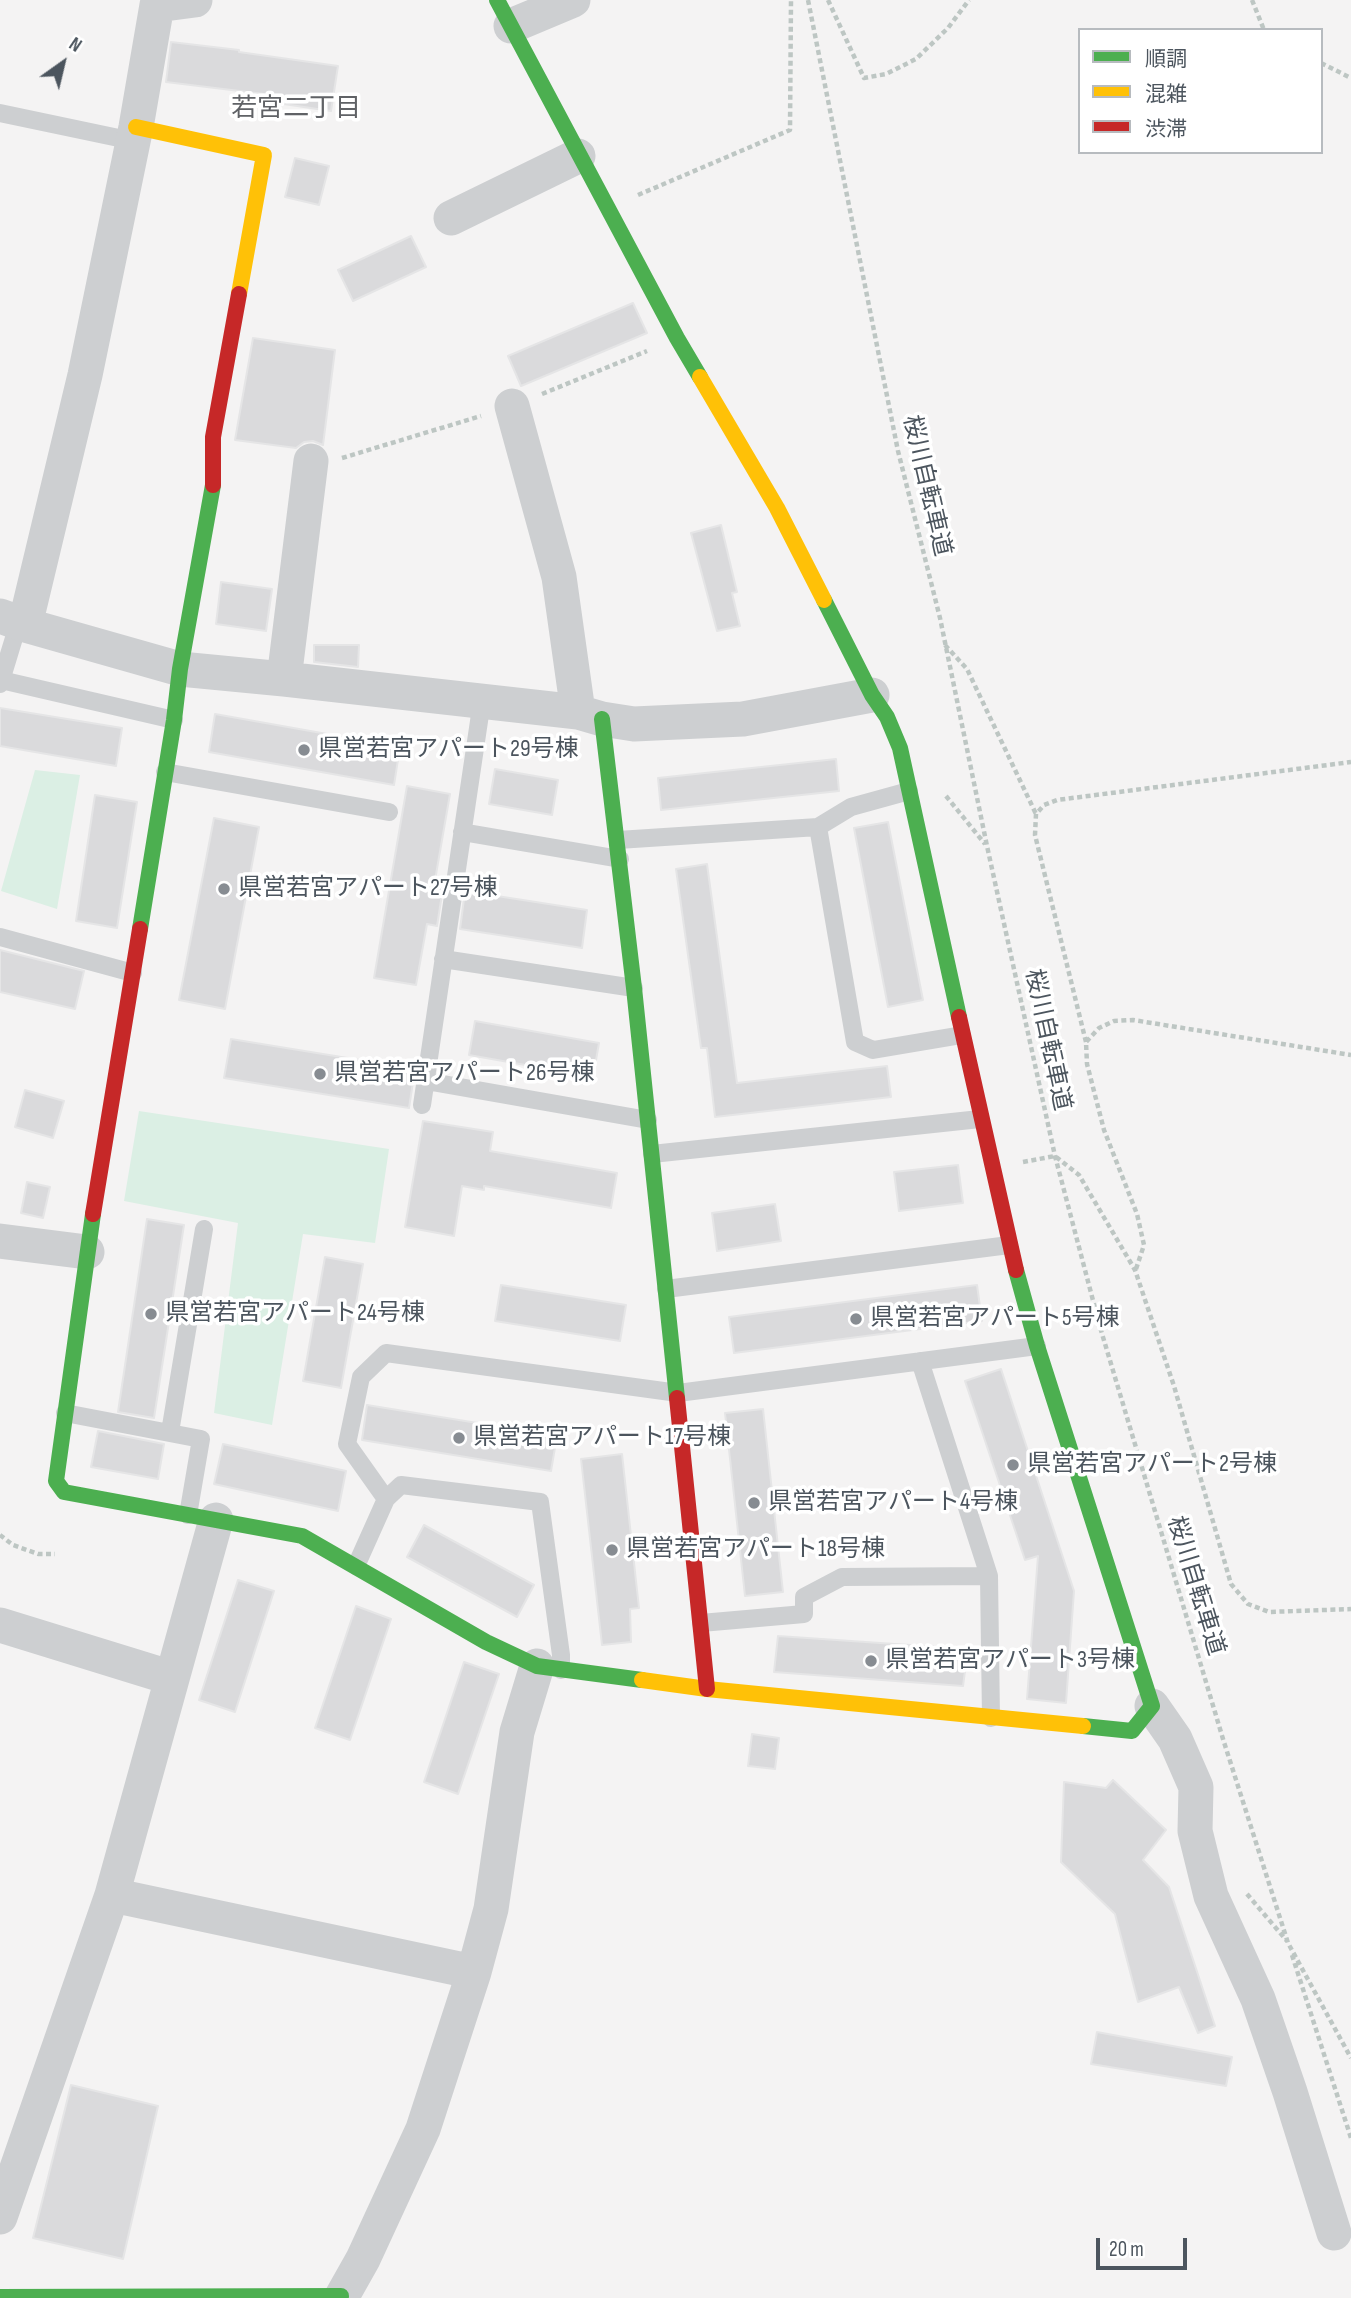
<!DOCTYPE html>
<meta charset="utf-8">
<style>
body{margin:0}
#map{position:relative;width:1351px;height:2298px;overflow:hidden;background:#f4f3f3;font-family:"Sofia Sans Condensed","Noto Sans JP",sans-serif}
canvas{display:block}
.legend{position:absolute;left:1078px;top:28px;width:245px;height:126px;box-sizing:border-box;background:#fff;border:2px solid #b7bbbf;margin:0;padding:9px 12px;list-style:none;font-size:21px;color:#4c555e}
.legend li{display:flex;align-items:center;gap:14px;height:35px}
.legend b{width:35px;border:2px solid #b7bbbf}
.north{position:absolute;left:28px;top:28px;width:70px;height:70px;-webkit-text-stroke:5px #fff;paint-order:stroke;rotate:34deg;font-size:19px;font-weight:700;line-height:28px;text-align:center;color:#4c555e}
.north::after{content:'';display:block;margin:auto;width:24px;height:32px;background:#4c555e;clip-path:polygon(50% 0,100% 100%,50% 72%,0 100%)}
.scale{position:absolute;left:1096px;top:2238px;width:91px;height:32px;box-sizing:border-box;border:4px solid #4c555e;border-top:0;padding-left:9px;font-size:21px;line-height:24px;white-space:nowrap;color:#4c555e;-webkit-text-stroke:5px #fff;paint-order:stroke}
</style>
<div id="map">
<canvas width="1351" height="2298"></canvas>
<ul class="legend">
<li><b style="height:9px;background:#4caf50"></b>順調</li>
<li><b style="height:9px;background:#ffc107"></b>混雑</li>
<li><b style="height:9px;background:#c62828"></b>渋滞</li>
</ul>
<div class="north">N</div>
<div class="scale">20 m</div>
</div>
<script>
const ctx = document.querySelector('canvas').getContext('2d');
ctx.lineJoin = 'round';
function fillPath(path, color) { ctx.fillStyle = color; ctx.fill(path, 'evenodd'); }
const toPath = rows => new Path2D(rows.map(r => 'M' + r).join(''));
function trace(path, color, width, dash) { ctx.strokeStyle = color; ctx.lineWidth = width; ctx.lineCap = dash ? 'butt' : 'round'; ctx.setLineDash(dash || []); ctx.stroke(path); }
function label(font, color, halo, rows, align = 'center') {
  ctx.font = font + ' "Sofia Sans Condensed","Noto Sans JP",sans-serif'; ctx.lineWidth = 7; ctx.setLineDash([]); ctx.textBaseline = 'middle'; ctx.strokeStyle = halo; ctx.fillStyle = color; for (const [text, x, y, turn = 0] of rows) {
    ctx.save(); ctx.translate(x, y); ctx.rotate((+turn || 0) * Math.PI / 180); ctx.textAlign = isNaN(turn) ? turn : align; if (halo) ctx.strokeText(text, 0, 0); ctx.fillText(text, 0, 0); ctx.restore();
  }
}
const green = toPath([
 [35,770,80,775,57,909,1,891],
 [139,1111,389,1149,375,1243,303,1234,272,1425,214,1413,238,1223,124,1201]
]);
const building = toPath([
 [171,42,239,50,239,52,338,66,331,111,263,101,264,94,166,82,171,42],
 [295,158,329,166,319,205,285,197,295,158],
 [411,236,426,267,353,301,338,270,411,236],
 [633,303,647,333,521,386,508,356,633,303],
 [253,338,335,350,323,445,313,441,304,442,296,448,235,440,253,338],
 [721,525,737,592,732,593,740,626,717,631,691,533,721,525],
 [221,582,272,589,266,631,216,624,221,582],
 [314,645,359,645,358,667,314,662,314,645],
 [0,708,122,728,116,766,0,746,0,708],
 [215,714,400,747,394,785,209,752,215,714],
 [836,759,839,791,661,810,658,778,836,759],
 [495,769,558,780,552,815,489,804,495,769],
 [407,786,450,794,434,886,443,888,437,926,427,924,416,985,374,978,407,786],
 [95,795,137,802,117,928,76,921,95,795],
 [214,818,259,827,225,1009,179,1000,214,818],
 [888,822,923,1000,888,1007,854,828,888,822],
 [707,864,737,1083,887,1066,891,1097,715,1117,707,1048,701,1048,676,869,707,864],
 [465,891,587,910,582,948,460,929,465,891],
 [0,950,84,971,75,1009,0,992,0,950],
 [475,1021,599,1043,593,1077,469,1055,475,1021],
 [231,1039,415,1069,409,1108,224,1078,231,1039],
 [25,1090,64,1101,53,1138,15,1127,25,1090],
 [423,1121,493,1132,490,1151,617,1173,611,1208,484,1186,484,1190,462,1186,454,1236,405,1227,423,1121],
 [958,1165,963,1203,899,1211,894,1172,958,1165],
 [27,1182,50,1187,43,1218,21,1213,27,1182],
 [775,1204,781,1241,717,1251,712,1213,775,1204],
 [147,1219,184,1225,154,1418,118,1412,147,1219],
 [325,1257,363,1264,341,1388,303,1381,325,1257],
 [501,1285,626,1305,620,1341,495,1321,501,1285],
 [977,1285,982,1321,734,1353,729,1317,977,1285],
 [1001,1369,1074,1591,1066,1703,1027,1699,1038,1556,1025,1560,965,1381,1001,1369],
 [367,1405,557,1436,551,1471,362,1440,367,1405],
 [763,1409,783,1592,745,1596,725,1413,763,1409],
 [98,1431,164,1444,158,1479,91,1467,98,1431],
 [223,1444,346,1471,338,1511,214,1484,223,1444],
 [622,1454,639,1608,630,1609,631,1642,602,1645,581,1459,622,1454],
 [424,1525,534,1585,517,1617,407,1557,424,1525],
 [238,1580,274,1591,235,1712,199,1700,238,1580],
 [356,1606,391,1619,350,1740,315,1728,356,1606],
 [778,1636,968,1649,963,1686,774,1672,778,1636],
 [464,1662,499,1674,458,1794,424,1782,464,1662],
 [752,1734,779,1738,775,1769,748,1766,752,1734],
 [1113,1780,1166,1830,1143,1860,1169,1887,1215,2026,1198,2033,1179,1987,1138,2002,1115,1914,1061,1862,1064,1782,1106,1788,1113,1780],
 [1097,2032,1232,2057,1226,2086,1091,2064,1097,2032],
 [71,2085,158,2106,123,2259,33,2238,71,2085]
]);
const path = toPath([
 [808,0,898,451,940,618,987,846,1055,1156,1100,1327,1223,1739,1288,1943,1351,2058],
 [828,0,864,78,886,74,916,59,948,28,969,0],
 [1252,0,1264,30],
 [1321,63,1351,78],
 [638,195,790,130,791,0],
 [542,394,647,351],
 [342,458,481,416],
 [945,645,967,669,1036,814],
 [946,796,985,844],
 [1086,1042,1035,835,1036,814,1044,805,1057,800,1351,762],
 [1023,1162,1055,1156,1079,1175,1135,1270,1174,1386,1231,1584,1248,1604,1269,1612,1351,1609],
 [1136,1269,1144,1245,1137,1214,1104,1130,1087,1064,1086,1042,1099,1028,1114,1021,1133,1020,1351,1055],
 [0,1535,13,1545,38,1554,55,1554],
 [1247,1894,1287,1941],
 [1292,1955,1351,2138]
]);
const lane = toPath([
 [0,113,133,141],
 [1,680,174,720],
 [0,684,14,638,25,625],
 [165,772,389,812],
 [818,827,855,1042,873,1050,962,1035],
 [462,832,620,859],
 [618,840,818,827,851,807,909,791],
 [0,937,133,973],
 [443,959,634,988],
 [426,1081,648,1120],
 [422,1105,482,701],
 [652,1154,980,1119],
 [666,1289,1009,1245],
 [920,1361,989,1576,991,1718],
 [65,1413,201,1439,188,1515],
 [170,1432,204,1229],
 [386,1499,347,1444,361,1377,386,1353,678,1393,1037,1346],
 [356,1566,386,1499,401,1485,540,1502,561,1655,561,1670],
 [701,1623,804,1614,804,1597,842,1577,989,1576]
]);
const street = toPath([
 [511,26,573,0],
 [451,218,578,156],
 [512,406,559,577,578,712],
 [0,616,25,625,180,669,284,679,578,712,602,719,634,724,743,719,872,695],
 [25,625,85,375,136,127,157,5,195,0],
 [284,679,311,461],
 [0,1241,87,1252],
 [0,1625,172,1678],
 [1152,1706,1175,1739,1196,1787,1195,1831,1211,1896,1258,1999,1290,2092,1334,2233],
 [112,1895,474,1972],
 [0,2217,112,1895,216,1520],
 [341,2298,363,2259,423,2129,474,1972,491,1909,517,1732,537,1666]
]);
const fast = toPath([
 [497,0,677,338,700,377],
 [824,600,872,695,887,717,900,748,959,1017],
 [602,719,634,988,677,1398],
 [140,929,174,720,180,669,213,485],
 [93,1214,56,1481,64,1492,302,1536,486,1642,537,1666,642,1680],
 [1016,1270,1037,1346,1152,1706,1132,1731,1083,1726],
 [0,2297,341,2296]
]);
const slow = toPath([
 [136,127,264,155,239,294],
 [700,377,777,508,824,600],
 [642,1680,707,1689,1083,1726]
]);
const jam = toPath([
 [213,485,213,437,239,294],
 [959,1017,1016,1270],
 [93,1214,140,929],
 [677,1398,707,1689]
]);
const markers = [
 [304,750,7,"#878c92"],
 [224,889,7,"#878c92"],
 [320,1074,7,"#878c92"],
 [151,1314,7,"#878c92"],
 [856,1319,7,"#878c92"],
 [459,1438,7,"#878c92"],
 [1013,1465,7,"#878c92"],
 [754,1503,7,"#878c92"],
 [612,1550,7,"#878c92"],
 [871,1661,7,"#878c92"]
];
const streetNames = [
 ["桜川自転車道",926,486,77],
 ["桜川自転車道",1047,1040,78],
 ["桜川自転車道",1195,1586,73]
];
const poiNames = [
 ["県営若宮アパート29号棟",318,750],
 ["県営若宮アパート27号棟",238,889],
 ["県営若宮アパート26号棟",334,1074],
 ["県営若宮アパート24号棟",165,1314],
 ["県営若宮アパート5号棟",870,1319],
 ["県営若宮アパート17号棟",473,1438],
 ["県営若宮アパート2号棟",1027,1465],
 ["県営若宮アパート4号棟",768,1503],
 ["県営若宮アパート18号棟",626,1550],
 ["県営若宮アパート3号棟",885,1661]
];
const neighbourhoodNames = [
 ["若宮二丁目",296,109]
];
fillPath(green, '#dbefe4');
fillPath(building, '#dadadc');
trace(building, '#e5e5e6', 2);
trace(path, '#bdc6c3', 4.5, [5, 3.5]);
trace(lane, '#cdcfd1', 18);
trace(street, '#cdcfd1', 35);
trace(fast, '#4caf50', 16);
trace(slow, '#ffc107', 16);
trace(jam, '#c62828', 16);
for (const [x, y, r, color] of markers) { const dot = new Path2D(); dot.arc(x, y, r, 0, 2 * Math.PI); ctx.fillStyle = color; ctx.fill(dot); trace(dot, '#fff', 2.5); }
label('24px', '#4c555e', '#fff', streetNames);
label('24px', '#4c555e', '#fff', poiNames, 'left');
label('26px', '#606266', '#fff', neighbourhoodNames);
</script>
